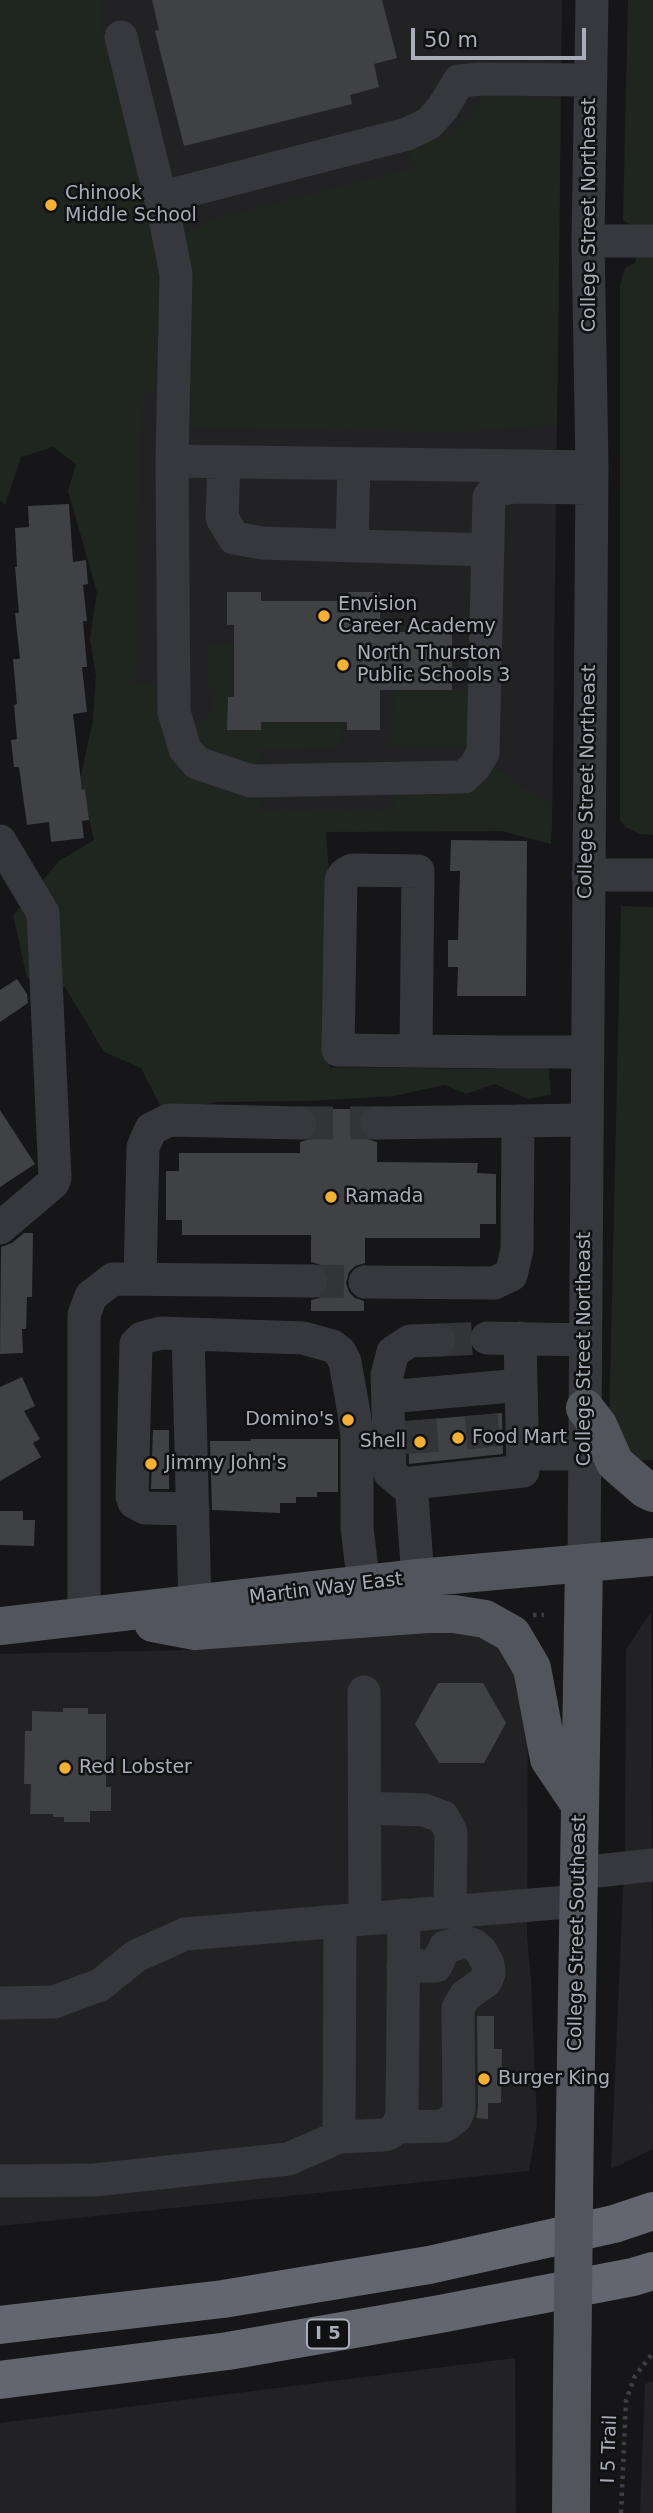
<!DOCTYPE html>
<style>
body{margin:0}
#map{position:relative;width:653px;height:2513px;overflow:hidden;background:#161618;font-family:"DejaVu Sans",sans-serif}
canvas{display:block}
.scale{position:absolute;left:411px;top:28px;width:175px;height:32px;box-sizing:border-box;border:4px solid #a8adb8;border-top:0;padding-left:9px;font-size:21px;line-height:24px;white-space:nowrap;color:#a8adb8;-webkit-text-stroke:5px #111113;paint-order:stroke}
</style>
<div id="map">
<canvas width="653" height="2513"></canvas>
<div class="scale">50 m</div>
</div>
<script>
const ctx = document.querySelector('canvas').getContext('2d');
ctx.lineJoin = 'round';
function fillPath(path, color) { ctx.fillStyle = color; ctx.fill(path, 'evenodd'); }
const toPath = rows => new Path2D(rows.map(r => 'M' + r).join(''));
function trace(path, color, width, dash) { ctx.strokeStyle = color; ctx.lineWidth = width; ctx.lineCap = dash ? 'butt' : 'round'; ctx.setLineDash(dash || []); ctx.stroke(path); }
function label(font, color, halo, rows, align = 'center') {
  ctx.font = font + ' "DejaVu Sans",sans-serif'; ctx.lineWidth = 5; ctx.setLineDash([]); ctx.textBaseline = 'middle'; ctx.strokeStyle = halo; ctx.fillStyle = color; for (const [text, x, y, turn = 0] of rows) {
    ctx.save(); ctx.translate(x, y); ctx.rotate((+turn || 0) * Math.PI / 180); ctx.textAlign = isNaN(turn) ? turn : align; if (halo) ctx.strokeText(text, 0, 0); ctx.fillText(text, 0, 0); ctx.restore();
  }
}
const built = toPath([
 [0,0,562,0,552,831,205,832,93,720,96,676,90,639,97,592,103,393],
 [651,1612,653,2149,611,2169,625,1843,626,1650],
 [482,1628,515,1660,528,1710,527,1936,531,1979,537,2126,529,2171,0,2226,0,1654,189,1650],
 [515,2358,516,2513,0,2513,0,2423],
 [653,2381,653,2513,640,2513,645,2384]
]);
const green = toPath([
 [0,0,102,0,101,30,152,219,161,276,164,391,143,392,140,443,136,683,157,684,163,727,259,797,260,810,395,809,395,792,492,766,552,806,551,844,501,831,326,832,329,875,329,1067,497,1069,508,1052,535,1052,549,1070,551,1095,528,1099,495,1084,466,1094,444,1085,394,1096,310,1101,218,1102,181,1109,161,1107,141,1068,104,1052,65,987,27,978,13,915,59,861,94,840,80,780,93,720,96,676,90,639,97,592,68,491,76,464,53,447,21,457,5,505,0,500],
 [628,0,653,0,653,835,640,834,625,827,620,819,620,285,625,268,636,262,634,227,623,220],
 [484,94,561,99,557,425,461,432,192,428,192,392,173,392,176,274,189,231,210,220,414,168,409,146,441,138,471,118],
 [208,644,234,644,234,697,228,697,228,730,260,730,261,722,343,722,338,748,262,750,259,754,259,768,219,762,198,744,190,723,200,723,210,715,214,688,206,686],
 [395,690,470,690,470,747,390,746],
 [621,906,653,907,653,1460,630,1460,609,1425]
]);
const building = toPath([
 [152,0,382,0,397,58,374,64,379,87,350,95,352,104,184,146,155,31,159,30],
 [69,504,73,562,86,560,88,584,83,585,87,621,83,621,87,667,82,667,87,712,73,714,82,790,85,789,89,820,82,821,84,838,51,842,49,822,27,825,19,767,14,767,11,740,17,739,14,705,17,704,13,659,20,659,15,613,19,613,15,567,17,567,15,528,29,527,28,506],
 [227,592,261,592,261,601,348,601,348,592,380,592,380,632,452,632,452,690,380,690,380,730,347,730,347,722,261,722,261,730,227,730,228,697,234,697,234,625,227,625],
 [451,840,527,841,526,996,457,996,458,967,448,967,448,940,458,940,460,871,450,871],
 [17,979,27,994,28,1003,0,1022,0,990],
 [312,1109,365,1109,360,1114,358,1124,361,1133,367,1139,377,1142,377,1162,478,1163,477,1173,496,1174,496,1224,480,1224,480,1238,365,1238,365,1263,355,1266,349,1272,346,1283,349,1292,355,1298,364,1301,364,1311,311,1311,311,1300,320,1298,327,1291,330,1281,327,1271,321,1265,311,1262,311,1235,182,1235,182,1220,166,1220,166,1171,179,1171,179,1153,300,1153,300,1142,310,1139,316,1134,319,1124,317,1114],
 [0,1110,35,1164,0,1187],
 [24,1233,33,1233,32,1297,27,1297,26,1329,22,1329,23,1353,0,1354,1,1247,12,1243],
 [22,1377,35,1406,24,1411,40,1439,33,1443,41,1457,0,1481,0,1387],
 [502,1413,503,1454,409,1464,408,1421],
 [153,1430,169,1430,169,1489,151,1489],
 [251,1439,338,1439,338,1492,317,1492,317,1497,296,1497,296,1503,280,1503,280,1513,212,1510,210,1441,251,1441],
 [0,1511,23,1511,23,1520,35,1520,34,1546,0,1545],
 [438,1683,483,1683,506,1723,484,1763,439,1763,415,1724],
 [63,1708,88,1708,88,1714,106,1714,106,1787,111,1787,111,1811,90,1811,90,1822,64,1822,64,1817,53,1817,53,1814,30,1814,31,1784,24,1784,25,1731,32,1731,32,1711,63,1712],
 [477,2016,494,2016,494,2049,502,2049,501,2103,488,2103,488,2119,476,2118,478,2109]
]);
const minorTunnel = toPath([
 [300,1123,377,1123],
 [311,1281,365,1282],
 [439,1340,487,1338],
 [481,1415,485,1458],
 [420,1420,423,1464]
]);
const path = toPath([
 [533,1615,544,1615],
 [621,2513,626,2400,635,2376,653,2353]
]);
const minor = toPath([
 [121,37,163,208],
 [588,241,653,241],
 [172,461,176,274,163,208,171,195,407,134,428,124,442,109,459,81,481,79,590,80],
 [224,462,222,518,234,538,262,543,488,550],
 [591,488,517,487,495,490,489,497,483,753,475,766,464,777,251,781,197,763,185,749,174,712,172,461,592,467],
 [352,546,354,464],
 [0,841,43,913,55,1178,53,1183,0,1228],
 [588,875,653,875],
 [416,1051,418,871,352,870,345,874,341,880,338,1050,416,1051,508,1052,586,1052],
 [377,1123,518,1121],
 [140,1279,143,1147,151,1129,169,1120,300,1123],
 [365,1282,494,1283,511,1275,517,1250,518,1121,586,1120],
 [188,1334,195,1604],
 [487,1338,585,1340],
 [439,1340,410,1341,393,1352,387,1375,390,1473,403,1484,523,1471,520,1338],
 [388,1397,521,1385],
 [523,1454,584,1454],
 [411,1483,418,1578],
 [193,1509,145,1508,134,1502,132,1496,136,1344,142,1338,161,1333,303,1338,332,1346,340,1352,345,1362,354,1413,357,1436,357,1528,364,1586],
 [584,1563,592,467,588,241,592,0],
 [84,1617,84,1315,91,1296,113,1279,311,1281],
 [364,1692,365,1919],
 [365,1808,424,1810,443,1817,451,1832,450,1912],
 [579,1873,653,1865],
 [0,2003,54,2002,100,1985,136,1956,185,1934,579,1901],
 [397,2127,444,2126,456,2117,459,2109,458,2008,465,1996,486,1981,489,1973,488,1964,481,1951,474,1945,464,1942,445,1947,436,1966,403,1966],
 [339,2137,340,1921],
 [0,2181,94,2180,288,2159,339,2137,384,2135,390,2133,397,2127,402,2115,404,1915]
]);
const major = toPath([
 [585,1408,598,1425,615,1463,645,1489,653,1493],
 [153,1623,195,1631,427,1614,454,1614,485,1619,512,1634,532,1668,549,1759,580,1805],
 [0,1626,418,1578,653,1557],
 [575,2117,584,1563],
 [571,2513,572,2385]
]);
const highway = toPath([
 [0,2325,223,2299,429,2265,614,2224,653,2211],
 [0,2380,228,2351,440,2314,633,2277,653,2271]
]);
const majorBridge = toPath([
 [572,2385,575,2117]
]);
const markers = [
 [51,205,7,"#f2b134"],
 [324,616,7,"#f2b134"],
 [343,665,7,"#f2b134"],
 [331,1197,7,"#f2b134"],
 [348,1420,7,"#f2b134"],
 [458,1438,7,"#f2b134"],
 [420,1442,7,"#f2b134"],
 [151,1464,7,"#f2b134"],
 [65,1768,7,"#f2b134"],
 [484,2079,7,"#f2b134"]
];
const shields = [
 [328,2334,42]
];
const shieldNames = [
 ["I 5",328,2334]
];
const poiNames = [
 ["Chinook",65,194],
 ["Middle School",65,216],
 ["Envision",338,605],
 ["Career Academy",338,627],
 ["North Thurston",357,654],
 ["Public Schools 3",357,676],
 ["Ramada",345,1197],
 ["Domino's",334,1420,"right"],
 ["Food Mart",472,1438],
 ["Shell",406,1442,"right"],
 ["Jimmy John's",165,1464],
 ["Red Lobster",79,1768],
 ["Burger King",498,2079]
];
const streetNames = [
 ["College Street Northeast",590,215,-90],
 ["College Street Northeast",588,782,-89],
 ["College Street Northeast",585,1349,-90],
 ["Martin Way East",326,1589,-7],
 ["College Street Southeast",578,1933,-89],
 ["I 5 Trail",610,2449,-88]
];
fillPath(built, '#222225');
fillPath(green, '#1e261f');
fillPath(building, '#404145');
trace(minorTunnel, '#333438', 33, [33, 17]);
trace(path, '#3d3f44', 4.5, [3.5, 5]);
trace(minor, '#37383d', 33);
trace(major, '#53555c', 38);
trace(highway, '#63666e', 38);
trace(majorBridge, '#53555c', 38);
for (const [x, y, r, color] of markers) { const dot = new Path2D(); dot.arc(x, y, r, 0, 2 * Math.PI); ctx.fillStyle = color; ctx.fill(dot); trace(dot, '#111113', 2.5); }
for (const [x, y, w] of shields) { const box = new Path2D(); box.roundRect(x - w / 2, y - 14.5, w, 29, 5); ctx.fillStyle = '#111113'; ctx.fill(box); trace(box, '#a8adb8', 2); }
label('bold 18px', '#a8adb8', null, shieldNames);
label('19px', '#a8adb8', '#111113', poiNames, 'left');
label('19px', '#a8adb8', '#111113', streetNames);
</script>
